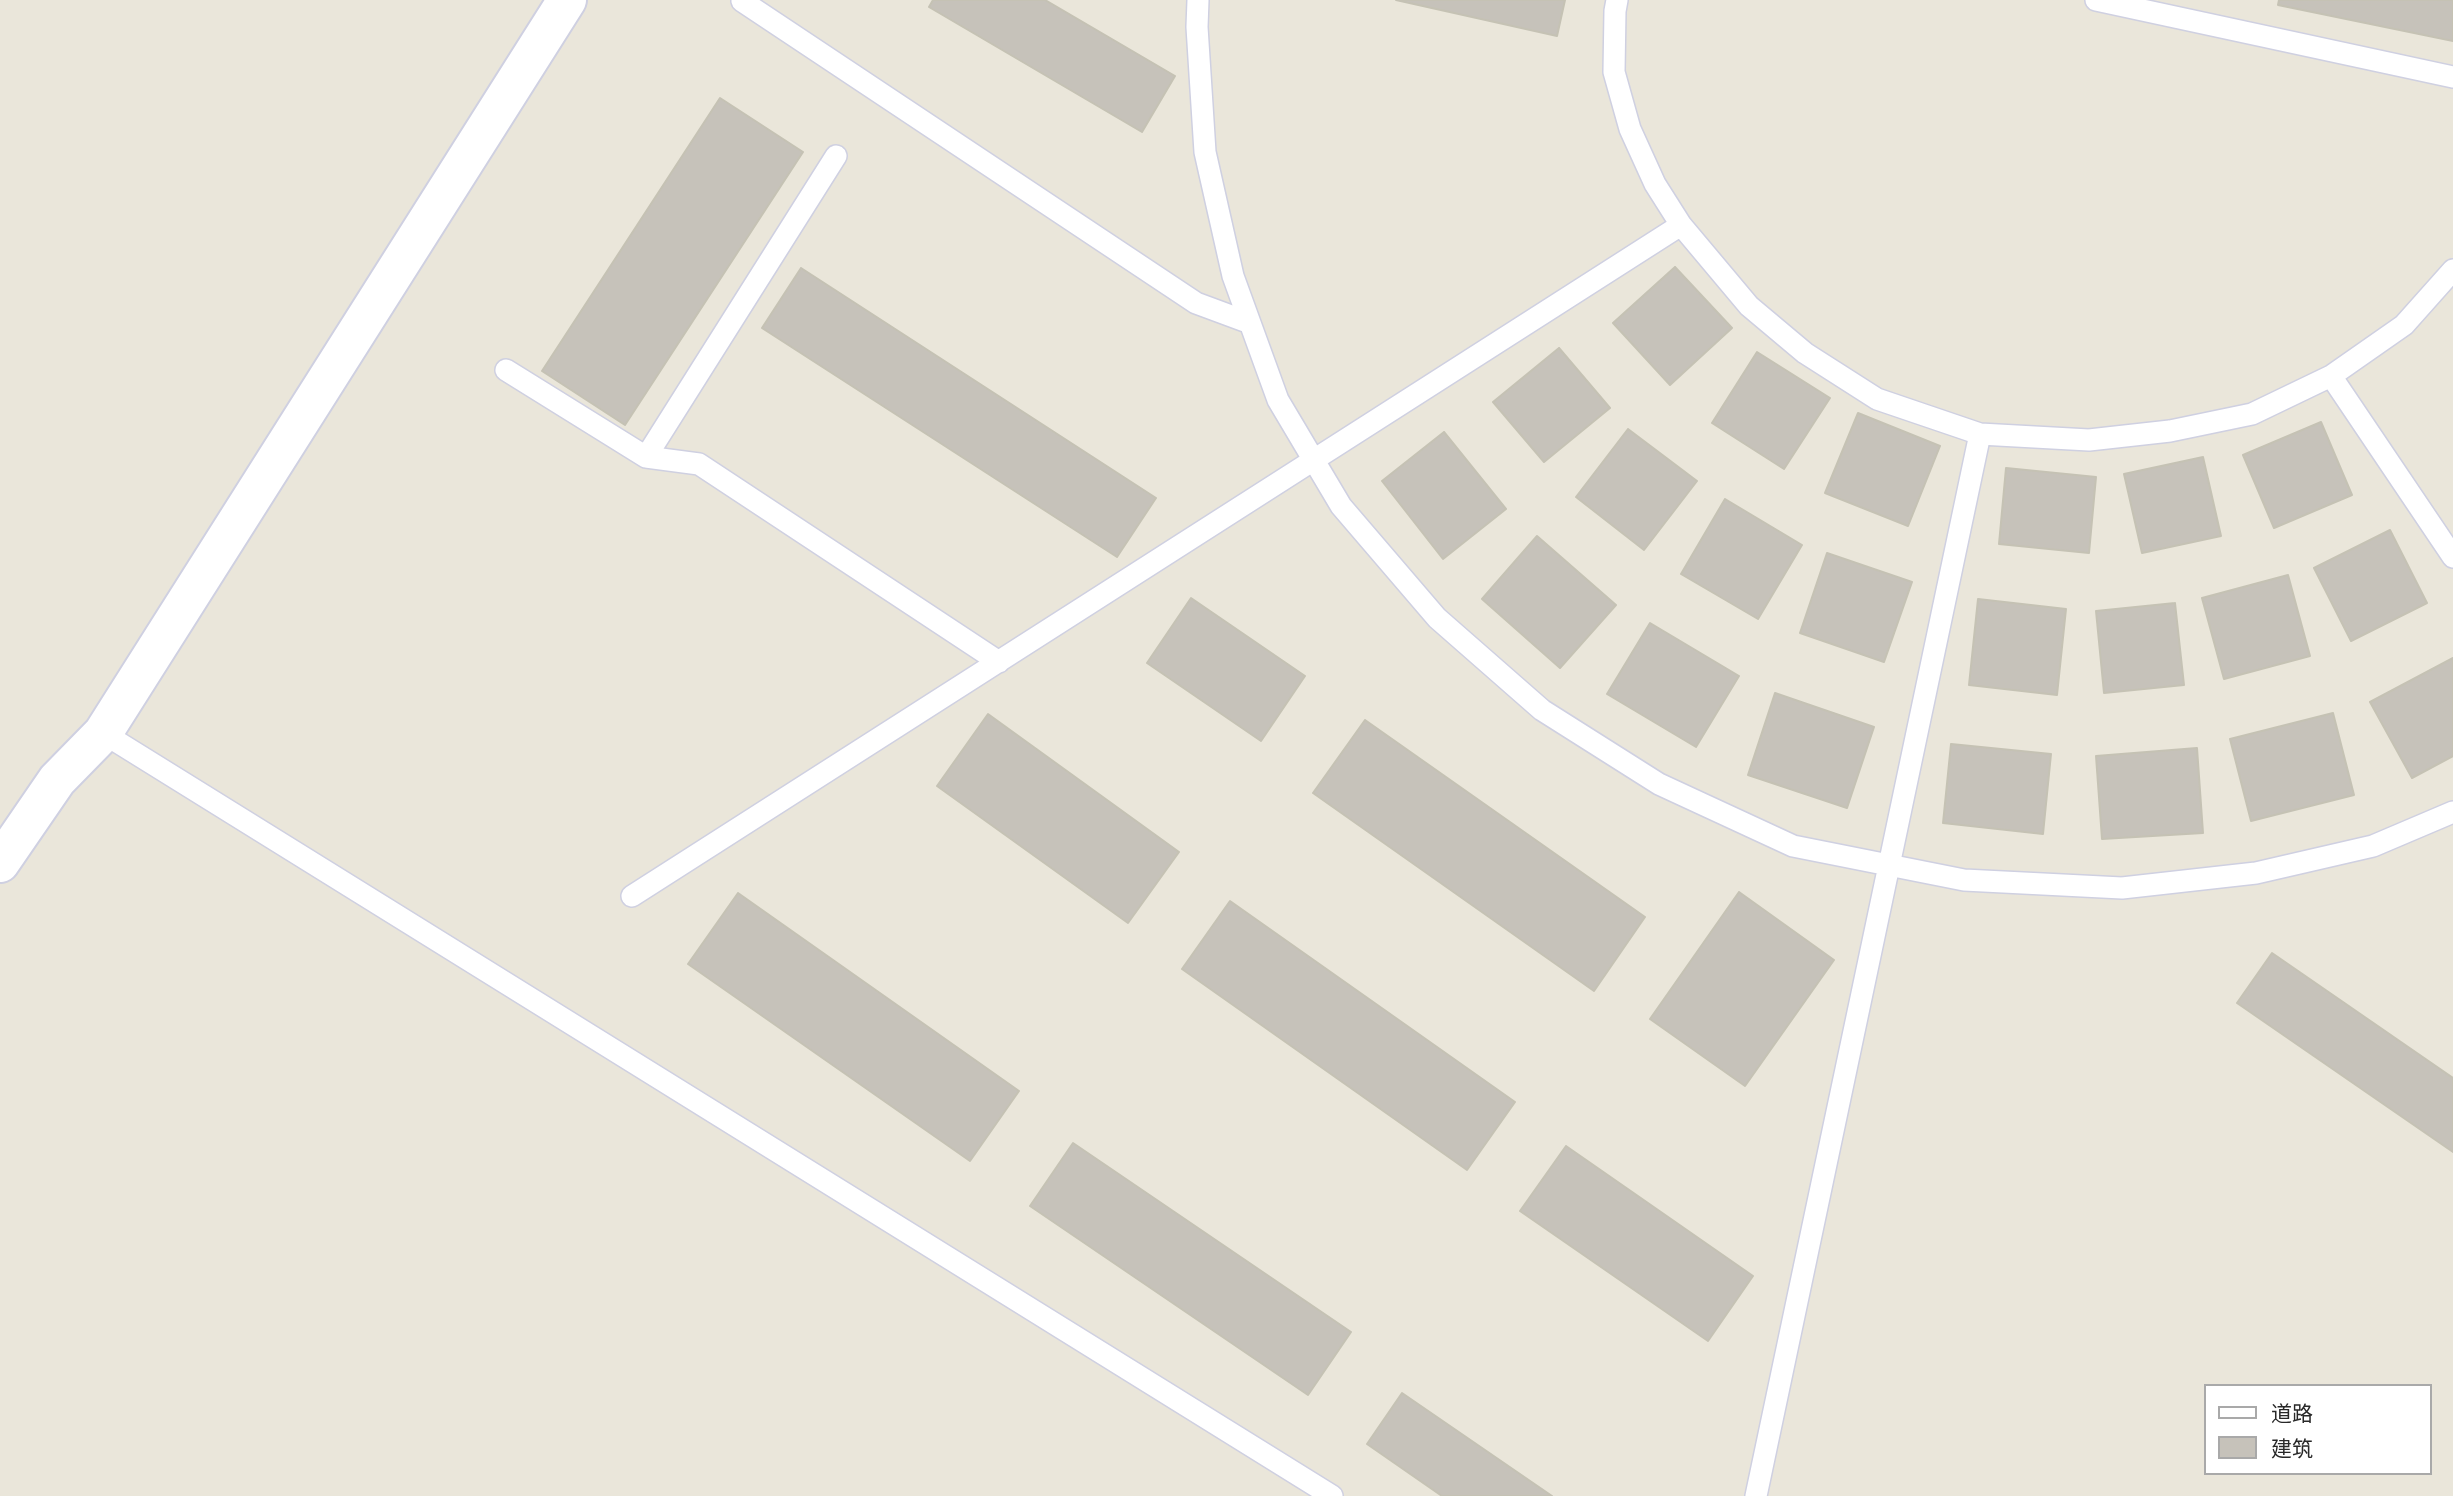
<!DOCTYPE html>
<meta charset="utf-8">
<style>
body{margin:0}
#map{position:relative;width:2453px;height:1496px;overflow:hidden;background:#eae6da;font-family:Poppins,"Noto Sans SC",sans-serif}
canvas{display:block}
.legend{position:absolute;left:2204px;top:1384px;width:228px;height:91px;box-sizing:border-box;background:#fff;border:2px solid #a9a9a9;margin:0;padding:9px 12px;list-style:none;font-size:21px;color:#282828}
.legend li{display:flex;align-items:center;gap:14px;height:35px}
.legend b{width:35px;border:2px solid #a9a9a9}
</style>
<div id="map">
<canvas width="2453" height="1496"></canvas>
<ul class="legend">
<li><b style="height:9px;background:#fff"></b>道路</li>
<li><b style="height:19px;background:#c6c2ba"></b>建筑</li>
</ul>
</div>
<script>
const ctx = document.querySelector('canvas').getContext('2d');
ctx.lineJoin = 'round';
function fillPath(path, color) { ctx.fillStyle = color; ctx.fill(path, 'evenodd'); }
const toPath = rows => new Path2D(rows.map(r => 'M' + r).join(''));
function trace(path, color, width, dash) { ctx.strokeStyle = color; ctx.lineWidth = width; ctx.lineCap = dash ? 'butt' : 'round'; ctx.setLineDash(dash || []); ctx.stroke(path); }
const building = toPath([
 [933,0,1045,0,1175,76,1142,132,929,7,933,0],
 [1396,0,1565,0,1557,36,1396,0],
 [2279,0,2453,0,2453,41,2278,5,2279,0],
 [720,98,803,152,625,425,542,371,720,98],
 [1675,267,1732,328,1670,385,1613,323,1675,267],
 [801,268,1156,498,1117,557,762,328,801,268],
 [1559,348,1610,408,1544,462,1493,402,1559,348],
 [1757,352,1830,398,1784,469,1712,423,1757,352],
 [1858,413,1940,446,1908,526,1825,493,1858,413],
 [2321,422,2352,495,2274,528,2243,455,2321,422],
 [1628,429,1697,481,1644,550,1576,497,1628,429],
 [1444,432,1506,509,1443,559,1382,481,1444,432],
 [2203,457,2221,536,2142,553,2124,474,2203,457],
 [2006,468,2096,477,2089,553,1999,544,2006,468],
 [1725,499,1802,545,1758,619,1681,574,1725,499],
 [2390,530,2427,603,2351,641,2314,568,2390,530],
 [1537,536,1616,605,1560,668,1482,599,1537,536],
 [1827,553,1912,582,1884,662,1800,633,1827,553],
 [2288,575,2310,656,2224,679,2202,598,2288,575],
 [1191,598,1305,676,1261,741,1147,663,1191,598],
 [1978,599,2066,609,2057,695,1969,685,1978,599],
 [2175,603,2184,685,2104,693,2096,611,2175,603],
 [1650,623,1739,676,1696,747,1607,694,1650,623],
 [2453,658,2453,756,2412,778,2370,702,2453,658],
 [1775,693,1874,727,1847,808,1748,775,1775,693],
 [2333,713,2354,795,2251,821,2230,739,2333,713],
 [988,714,1179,852,1128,923,937,786,988,714],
 [1365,720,1645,917,1594,991,1313,793,1365,720],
 [1951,744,2051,754,2043,834,1943,823,1951,744],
 [2197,748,2203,833,2102,839,2096,756,2197,748],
 [1739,892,1834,960,1745,1086,1650,1019,1739,892],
 [738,893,1019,1091,970,1161,688,964,738,893],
 [1230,901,1515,1102,1467,1170,1182,969,1230,901],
 [2272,953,2453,1078,2453,1152,2237,1003,2272,953],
 [1073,1143,1351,1332,1308,1395,1030,1206,1073,1143],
 [1566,1146,1753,1276,1708,1341,1520,1211,1566,1146],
 [1402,1393,1552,1496,1442,1496,1367,1444,1402,1393]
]);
const lane = toPath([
 [1198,0,1197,27,1205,152,1233,276,1278,400,1341,506,1437,618,1542,710,1659,784,1793,846,1964,880,2122,888,2256,873,2373,846,2453,812],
 [1617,0,1615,11,1614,72,1630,129,1655,184,1681,225,1749,306,1805,353,1877,399,1980,434,2089,440,2170,431,2252,414,2331,376,2404,325,2453,270],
 [2096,0,2453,77],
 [742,1,1196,303,1250,323],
 [506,370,646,457,699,464,999,662],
 [2331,376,2453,557],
 [646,457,836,156],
 [103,733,1332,1496],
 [632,896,1681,225],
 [1756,1496,1980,434]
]);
const street = toPath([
 [0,863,57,780,103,733,567,0]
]);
fillPath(building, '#c6c2ba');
trace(building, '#c5c2b4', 2);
trace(lane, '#cfd0e1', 24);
trace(street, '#cfd0e1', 42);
trace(lane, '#fff', 21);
trace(street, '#fff', 38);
</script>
